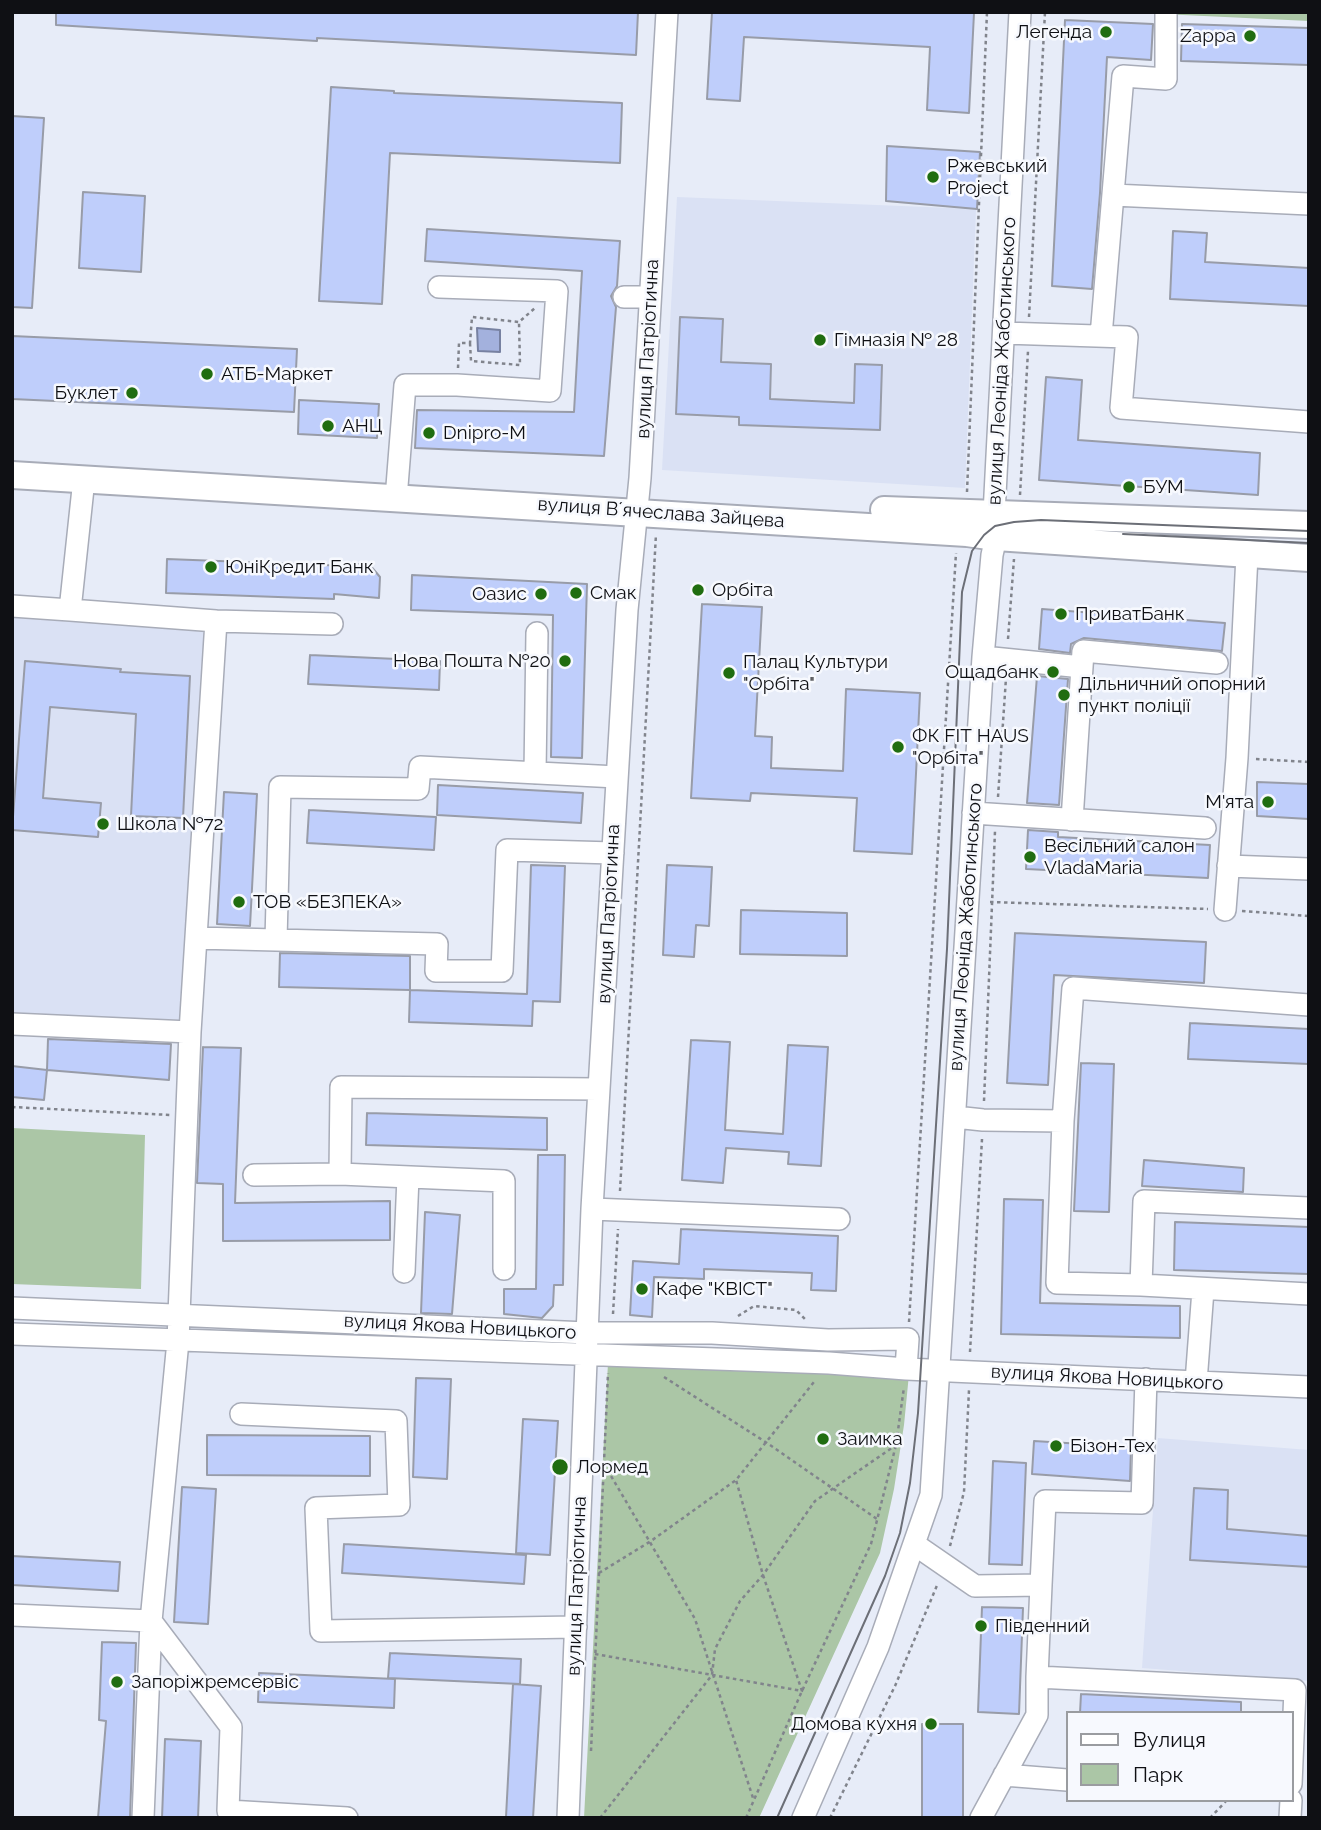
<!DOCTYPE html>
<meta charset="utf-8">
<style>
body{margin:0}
#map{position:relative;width:1321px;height:1830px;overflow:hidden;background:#e7ecf8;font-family:Raleway,sans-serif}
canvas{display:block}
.frame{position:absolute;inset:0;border:14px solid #0f1014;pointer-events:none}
.legend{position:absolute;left:1066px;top:1711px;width:228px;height:91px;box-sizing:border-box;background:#f7f9fe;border:2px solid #9a9ca0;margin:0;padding:9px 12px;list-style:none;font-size:21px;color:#0f1014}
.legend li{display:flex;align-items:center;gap:14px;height:35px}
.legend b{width:35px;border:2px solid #9a9ca0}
</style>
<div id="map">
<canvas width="1321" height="1830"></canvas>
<div class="frame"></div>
<ul class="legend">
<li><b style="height:9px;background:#fff"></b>Вулиця</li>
<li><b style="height:19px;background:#abc6a6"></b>Парк</li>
</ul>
</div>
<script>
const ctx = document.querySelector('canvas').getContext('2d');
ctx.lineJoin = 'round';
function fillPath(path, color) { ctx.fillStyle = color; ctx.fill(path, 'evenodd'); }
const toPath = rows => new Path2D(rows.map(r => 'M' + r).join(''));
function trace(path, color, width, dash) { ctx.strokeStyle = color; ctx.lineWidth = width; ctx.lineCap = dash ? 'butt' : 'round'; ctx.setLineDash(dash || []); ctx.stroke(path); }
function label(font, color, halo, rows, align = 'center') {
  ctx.font = font + ' Raleway,sans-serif'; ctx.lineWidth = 5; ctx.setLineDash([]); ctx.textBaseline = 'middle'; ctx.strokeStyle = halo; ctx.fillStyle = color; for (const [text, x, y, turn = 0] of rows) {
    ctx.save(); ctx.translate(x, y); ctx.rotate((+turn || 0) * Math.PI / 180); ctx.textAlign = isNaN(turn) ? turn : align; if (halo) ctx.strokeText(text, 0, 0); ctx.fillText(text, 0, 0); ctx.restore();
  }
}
const built = toPath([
 [677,197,976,209,965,488,662,470],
 [12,614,206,629,182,1026,12,1018],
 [1158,1438,1309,1450,1309,1681,1142,1668]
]);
const green = toPath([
 [1120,12,1309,12,1309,21],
 [12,1128,145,1135,141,1289,12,1284],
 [608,1363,909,1374,904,1425,894,1489,880,1553,759,1818,584,1818]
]);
const water = toPath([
 [477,328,500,330,500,352,478,351,477,328]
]);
const building = toPath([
 [56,12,638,12,636,55,317,38,317,41,56,25,56,12],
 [712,12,974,13,969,113,927,110,930,47,744,37,740,101,707,99,712,12],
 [1065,20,1153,24,1151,60,1107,57,1100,193,1092,289,1052,286,1065,20],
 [1182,24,1309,28,1309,65,1181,61,1182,24],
 [331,87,394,91,394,93,622,103,620,163,390,153,382,304,319,301,331,87],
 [12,116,44,118,32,308,12,307,12,116],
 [887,146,980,152,977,209,886,201,887,146],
 [83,192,145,196,141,272,79,268,83,192],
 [427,229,620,241,617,286,611,296,616,307,604,456,415,448,417,410,574,412,582,271,425,261,427,229],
 [1173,231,1207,233,1205,262,1309,268,1309,306,1170,299,1173,231],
 [680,317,723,319,721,362,771,364,770,399,854,403,855,364,882,365,880,430,739,425,739,417,676,414,680,317],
 [12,336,297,349,294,412,12,399,12,336],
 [1046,377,1082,380,1078,440,1260,453,1258,495,1039,480,1046,377],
 [299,400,379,404,377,438,298,434,299,400],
 [167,559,349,566,349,564,369,564,380,577,379,598,334,594,334,599,166,593,167,559],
 [412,575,587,584,582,758,551,757,553,615,411,610,412,575],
 [702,604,762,607,755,736,772,737,771,768,843,771,846,689,920,693,912,854,854,851,857,798,751,793,750,801,691,798,702,604],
 [1042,609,1225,623,1222,651,1084,638,1071,644,1070,653,1039,649,1042,609],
 [310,655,440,661,439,690,308,684,310,655],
 [25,661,121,669,120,672,190,676,183,818,131,816,136,714,50,707,43,798,101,803,98,837,12,830,25,661],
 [1037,676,1068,679,1059,805,1027,803,1037,676],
 [1257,782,1309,784,1309,819,1257,816,1257,782],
 [438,785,583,793,581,823,437,815,438,785],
 [224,792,257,794,250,926,217,924,224,792],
 [309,810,436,817,434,850,307,843,309,810],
 [1028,830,1058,832,1058,837,1210,845,1208,878,1026,869,1028,830],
 [531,865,565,866,560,1002,533,1001,532,1026,409,1022,410,990,527,994,531,865],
 [667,865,712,867,709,926,696,925,694,957,663,955,667,865],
 [741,910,847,913,847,956,740,954,741,910],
 [1015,933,1206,942,1204,983,1054,975,1048,1085,1007,1083,1015,933],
 [280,953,410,956,410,990,279,987,280,953],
 [1190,1023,1309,1029,1309,1064,1188,1059,1190,1023],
 [48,1039,171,1044,169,1080,47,1070,48,1039],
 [691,1040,730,1042,725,1130,783,1134,788,1045,828,1047,821,1166,788,1164,789,1152,726,1148,723,1183,682,1180,691,1040],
 [203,1047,241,1048,235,1203,390,1201,390,1240,223,1241,223,1184,197,1183,203,1047],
 [1081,1063,1114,1064,1109,1212,1074,1211,1081,1063],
 [12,1066,47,1070,44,1100,12,1097,12,1066],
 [367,1113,547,1118,547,1150,366,1145,367,1113],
 [538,1155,565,1155,563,1285,554,1285,553,1306,542,1318,504,1314,504,1289,536,1289,538,1155],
 [1144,1160,1244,1168,1243,1192,1142,1186,1144,1160],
 [1004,1199,1043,1200,1040,1303,1180,1306,1180,1338,1001,1334,1004,1199],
 [425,1212,460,1215,452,1314,421,1313,425,1212],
 [1175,1222,1309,1227,1309,1274,1174,1270,1175,1222],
 [681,1229,838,1236,836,1291,811,1290,812,1273,704,1269,704,1279,654,1277,652,1317,630,1315,633,1261,679,1264,681,1229],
 [416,1378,451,1379,447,1479,413,1477,416,1378],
 [523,1419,558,1421,550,1555,516,1553,523,1419],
 [207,1435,370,1436,370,1476,207,1475,207,1435],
 [1034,1441,1131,1447,1130,1481,1032,1474,1034,1441],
 [993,1461,1026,1463,1022,1565,989,1564,993,1461],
 [182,1487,216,1489,208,1624,174,1622,182,1487],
 [1194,1488,1228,1490,1227,1529,1309,1536,1309,1567,1190,1560,1194,1488],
 [344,1544,526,1555,524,1584,342,1573,344,1544],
 [12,1556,120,1562,118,1591,12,1585,12,1556],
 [982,1607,1023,1608,1019,1714,978,1712,982,1607],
 [102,1642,136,1643,130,1818,98,1818,106,1721,99,1720,102,1642],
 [390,1653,521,1659,520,1684,388,1678,390,1653],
 [259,1673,395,1679,394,1708,258,1702,259,1673],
 [513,1684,541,1686,533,1818,506,1817,513,1684],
 [1081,1694,1241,1702,1241,1713,1080,1713,1081,1694],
 [922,1724,963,1724,963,1818,922,1818,922,1724],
 [165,1739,201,1741,198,1818,162,1818,165,1739]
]);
const path = toPath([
 [1029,317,1045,12],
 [470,343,471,361,520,365,519,322],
 [458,368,459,343,470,343,472,317,519,322,535,308],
 [967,492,987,12],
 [1020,495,1028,351],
 [1008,639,1014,559],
 [1256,759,1309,762],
 [998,797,1006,678],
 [990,902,1208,909],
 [1242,911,1309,916],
 [984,1101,995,831],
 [12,1107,170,1115],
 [620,1191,656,534],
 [613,1314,618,1229],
 [738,1316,754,1306,796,1310,805,1319],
 [909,1322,956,553],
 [970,1352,982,1139],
 [664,1377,767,1443,877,1519],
 [604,1464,695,1619,753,1798],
 [950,1546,964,1492,969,1390],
 [599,1573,651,1541,736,1480,814,1382],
 [595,1654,802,1691,763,1575,736,1480],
 [591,1751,608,1373],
 [600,1818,712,1675,715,1649,740,1601,763,1575,815,1501,896,1445],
 [746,1818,802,1691,871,1544,896,1445,904,1387],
 [830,1818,895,1686,938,1583],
 [1210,1818,1227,1800]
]);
const minor = toPath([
 [1113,195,1309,204],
 [624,297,650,297],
 [1004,333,1127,337,1121,408,1309,422],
 [1101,336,1123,76,1166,79,1166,12],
 [397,486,405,385,457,385,550,391,557,291,439,287],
 [12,606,70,610,84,479],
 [70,610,216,621,190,1032,178,1341,151,1621,143,1818],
 [216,621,332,624],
 [983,657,1082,667,1083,651,1217,663],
 [535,773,537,633],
 [973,813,1205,828],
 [1072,820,1082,667],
 [1228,866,1309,869],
 [1225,910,1237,758,1247,555],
 [196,938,276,940,280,787,418,789,420,767,617,777],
 [276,940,437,944,436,971,502,971,507,850,613,853],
 [12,1024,190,1032],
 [955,1117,983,1120,1063,1121,1073,988,1309,1005],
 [1063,1121,1057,1283,1141,1285,1309,1294],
 [254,1175,340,1174],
 [592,1209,839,1219],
 [504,1269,504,1181,340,1174,341,1087,599,1089],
 [404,1272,408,1177],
 [1141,1285,1144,1201,1309,1208],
 [12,1308,587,1333,712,1333,828,1340,908,1339,906,1369,829,1363,12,1334],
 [906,1369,1309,1387],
 [1196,1382,1203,1290],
 [241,1414,396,1421,399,1505,316,1508,321,1631,576,1627],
 [914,1544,975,1586,1041,1585,1037,1677,1295,1690,1291,1784],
 [1041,1585,1045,1501,1142,1503,1146,1379],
 [12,1615,151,1621,231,1727,228,1811,347,1818],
 [1004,1775,1067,1780],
 [568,1818,592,1209,627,610,640,478,667,12],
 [803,1818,878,1647,931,1495,983,657,992,555,996,537,994,514,1020,12],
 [981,1818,1037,1715,1037,1677],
 [1290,1818,1291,1800]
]);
const major = toPath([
 [12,475,967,533,996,537,1309,558],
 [884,510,1309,525]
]);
const tram = toPath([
 [1123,534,1309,543],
 [777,1818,885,1576,900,1533,910,1483,918,1413,947,949,962,592,972,551,984,535,995,526,1014,522,1041,520,1309,531]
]);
const markers = [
 [1106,32,7,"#206d10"],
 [1250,36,7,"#206d10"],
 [933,177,7,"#206d10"],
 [820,340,7,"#206d10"],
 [207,374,7,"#206d10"],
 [132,393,7,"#206d10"],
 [328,426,7,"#206d10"],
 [429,433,7,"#206d10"],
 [1129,487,7,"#206d10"],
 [211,567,7,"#206d10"],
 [698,590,7,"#206d10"],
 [576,593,7,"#206d10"],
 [541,594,7,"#206d10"],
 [1061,614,7,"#206d10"],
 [565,661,7,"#206d10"],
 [1053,672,7,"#206d10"],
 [729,673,7,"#206d10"],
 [1064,695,7,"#206d10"],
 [898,747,7,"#206d10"],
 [1268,802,7,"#206d10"],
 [103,824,7,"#206d10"],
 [1030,857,7,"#206d10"],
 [239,902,7,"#206d10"],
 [642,1289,7,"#206d10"],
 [823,1439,7,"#206d10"],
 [1056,1446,7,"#206d10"],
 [560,1467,9,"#206d10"],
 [981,1626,7,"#206d10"],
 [117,1682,7,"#206d10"],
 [931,1724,7,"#206d10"]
];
const poiNames = [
 ["Легенда",1092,32,"right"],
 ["Zappa",1236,36,"right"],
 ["Ржевський",947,166],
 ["Project",947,188],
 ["Гімназія № 28",834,340],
 ["АТБ-Маркет",221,374],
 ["Буклет",118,393,"right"],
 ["АНЦ",342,426],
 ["Dnipro-M",443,433],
 ["БУМ",1143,487],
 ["ЮніКредит Банк",225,567],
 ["Орбіта",712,590],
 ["Смак",590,593],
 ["Оазис",527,594,"right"],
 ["ПриватБанк",1075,614],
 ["Нова Пошта №20",551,661,"right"],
 ["Палац Культури",743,662],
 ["\"Орбіта\"",743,684],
 ["Ощадбанк",1039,672,"right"],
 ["Дільничний опорний",1078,684],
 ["пункт поліції",1078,706],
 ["ФК FIT HAUS",912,736],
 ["\"Орбіта\"",912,758],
 ["М'ята",1254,802,"right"],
 ["Школа №72",117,824],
 ["Весільний салон",1044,846],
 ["VladaMaria",1044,868],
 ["ТОВ «БЕЗПЕКА»",253,902],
 ["Кафе \"КВІСТ\"",656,1289],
 ["Заимка",837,1439],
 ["Бізон-Тех",1070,1446],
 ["Лормед",576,1467],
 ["Південний",995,1626],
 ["Запоріжремсервіс",131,1682],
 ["Домова кухня",917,1724,"right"]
];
const streetNames = [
 ["вулиця Патріотична",648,349,-87],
 ["вулиця Леоніда Жаботинського",1002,361,-87],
 ["вулиця Вʼячеслава Зайцева",661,513,4],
 ["вулиця Патріотична",609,914,-87],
 ["вулиця Леоніда Жаботинського",966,927,-86],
 ["вулиця Якова Новицького",460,1327,3],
 ["вулиця Якова Новицького",1107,1378,3],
 ["вулиця Патріотична",577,1586,-88]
];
fillPath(built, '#dae1f4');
fillPath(green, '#abc6a6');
fillPath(water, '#a3b1dd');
trace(water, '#7781a1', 2);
fillPath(building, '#bfcefb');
trace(building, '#989ca8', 2);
trace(minor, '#a8acb8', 24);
trace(major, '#a8acb8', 30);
trace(path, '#81848c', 2.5, [3.5, 3.5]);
trace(minor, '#fff', 21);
trace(major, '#fff', 26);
trace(tram, '#6c6f77', 2);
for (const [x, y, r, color] of markers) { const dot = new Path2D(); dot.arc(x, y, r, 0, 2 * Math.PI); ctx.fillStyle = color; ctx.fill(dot); trace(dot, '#f7f9fe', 2.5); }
label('19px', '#0f1014', '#f7f9fe', poiNames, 'left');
label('19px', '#0f1014', '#f7f9fe', streetNames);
</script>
